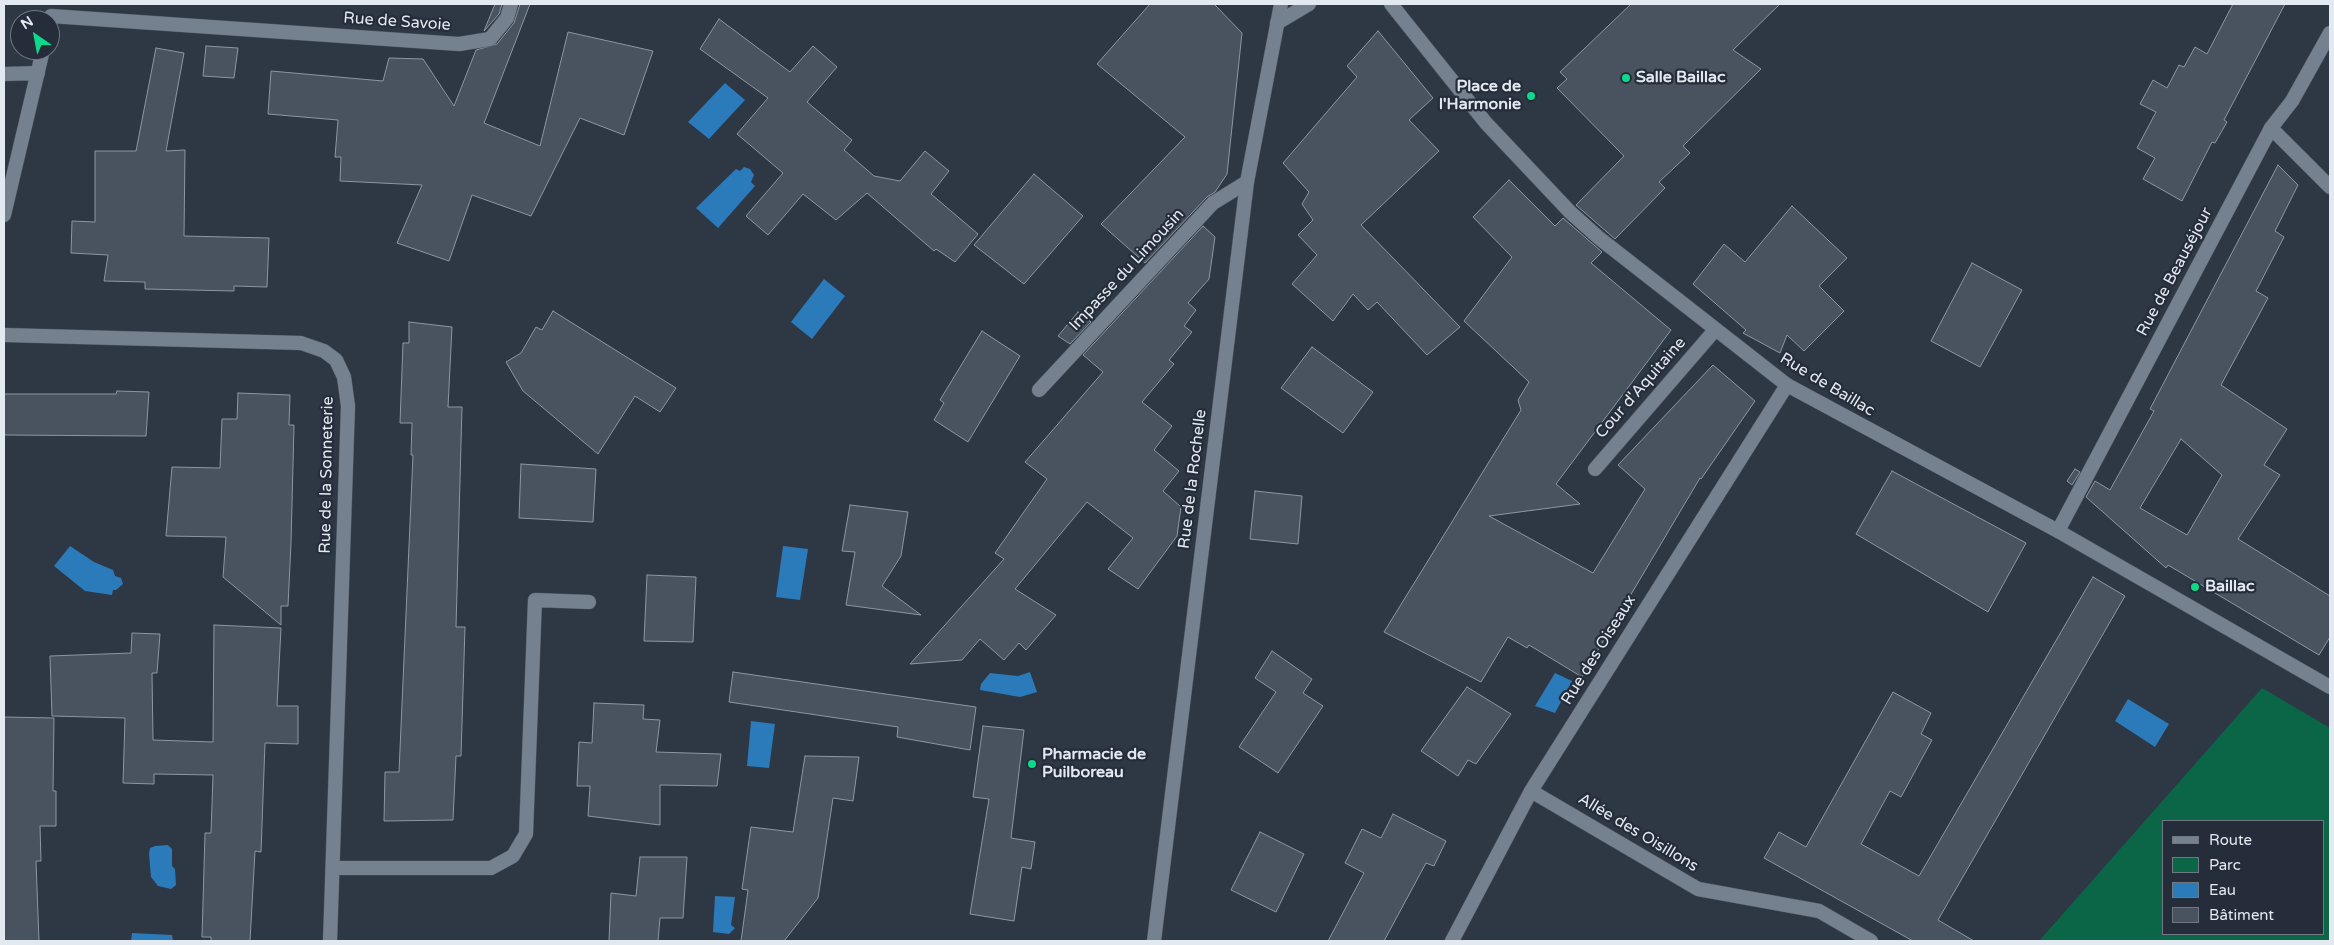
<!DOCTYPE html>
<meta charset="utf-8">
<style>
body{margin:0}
#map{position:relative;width:2334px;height:945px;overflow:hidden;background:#2e3744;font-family:"Varela Round",sans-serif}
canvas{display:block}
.frame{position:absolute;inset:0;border:5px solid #e3e9f1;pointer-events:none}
.legend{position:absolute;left:2162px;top:820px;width:162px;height:115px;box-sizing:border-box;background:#242d39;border:1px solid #707883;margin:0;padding:6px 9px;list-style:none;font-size:15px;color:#e3e9f1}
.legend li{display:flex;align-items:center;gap:10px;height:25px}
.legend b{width:25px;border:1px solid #707883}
.north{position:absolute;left:10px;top:10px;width:50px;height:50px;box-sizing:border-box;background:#242d39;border:1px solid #707883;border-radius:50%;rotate:327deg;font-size:14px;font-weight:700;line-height:20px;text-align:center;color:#e3e9f1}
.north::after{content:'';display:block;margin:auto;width:18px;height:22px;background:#0ed98a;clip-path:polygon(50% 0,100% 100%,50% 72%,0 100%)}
</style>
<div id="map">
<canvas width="2334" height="945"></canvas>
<div class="frame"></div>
<ul class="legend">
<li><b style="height:6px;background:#76818f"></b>Route</li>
<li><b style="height:14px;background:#0b6648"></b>Parc</li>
<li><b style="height:14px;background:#2b7bbb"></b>Eau</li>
<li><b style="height:14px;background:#495360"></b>Bâtiment</li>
</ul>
<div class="north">N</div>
</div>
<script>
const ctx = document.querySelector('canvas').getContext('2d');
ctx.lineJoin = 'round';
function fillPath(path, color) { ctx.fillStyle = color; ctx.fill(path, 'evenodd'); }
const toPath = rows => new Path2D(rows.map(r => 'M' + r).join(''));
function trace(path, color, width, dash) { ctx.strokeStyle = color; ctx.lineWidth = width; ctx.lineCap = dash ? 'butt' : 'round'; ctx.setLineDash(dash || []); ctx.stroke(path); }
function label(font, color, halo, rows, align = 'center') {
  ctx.font = font + ' "Varela Round",sans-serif'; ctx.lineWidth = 4.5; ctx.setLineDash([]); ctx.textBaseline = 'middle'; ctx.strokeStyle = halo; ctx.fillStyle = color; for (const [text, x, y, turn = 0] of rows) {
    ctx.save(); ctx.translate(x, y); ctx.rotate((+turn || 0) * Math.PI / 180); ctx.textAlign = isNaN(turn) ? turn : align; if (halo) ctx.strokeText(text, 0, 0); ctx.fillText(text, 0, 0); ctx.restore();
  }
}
const green = toPath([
 [2262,688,2330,728,2330,941,2039,941],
 [2163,821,2323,821,2323,934,2163,934]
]);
const water = toPath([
 [725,83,745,100,709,139,688,122],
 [744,167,750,169,754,175,751,182,755,186,718,228,696,208,736,169,740,171],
 [824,279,845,296,812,339,791,322],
 [70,546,94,562,113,570,115,576,121,578,123,584,116,590,113,590,112,595,85,591,54,566],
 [783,546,808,549,800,600,776,597],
 [1030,672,1037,692,1020,697,980,690,981,684,990,673,1018,676],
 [1555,673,1572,681,1555,713,1535,706],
 [2128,699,2169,724,2155,747,2115,721],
 [751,721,775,724,769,768,747,766],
 [168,845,172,849,172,866,175,869,176,885,171,889,158,886,151,877,149,854,150,848,155,846],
 [715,896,735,897,731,925,735,928,729,934,713,932],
 [132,933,172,935,173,941,131,941]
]);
const building = toPath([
 [495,4,502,4,499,14,484,31,495,4],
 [520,4,530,4,484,123,540,146,568,32,653,51,624,135,580,118,531,216,472,195,449,261,397,243,422,185,340,181,341,157,335,157,338,120,268,114,271,71,383,81,389,58,423,59,454,106,476,50,497,44,514,23,520,4],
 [1150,4,1214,4,1242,33,1227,174,1215,192,1207,197,1145,263,1101,224,1185,137,1097,64,1150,4],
 [1631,4,1780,4,1733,50,1761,69,1683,146,1690,153,1659,182,1665,188,1615,239,1576,205,1624,156,1557,88,1567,79,1560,72,1631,4],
 [2233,4,2285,4,2224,120,2227,122,2215,143,2212,142,2182,201,2143,179,2155,158,2137,148,2156,112,2140,104,2153,80,2167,88,2179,65,2184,67,2195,47,2207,54,2233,4],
 [719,19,790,72,813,46,837,67,807,102,852,140,844,150,874,176,900,181,925,151,949,171,931,194,978,234,955,262,936,249,934,251,867,193,836,220,803,194,768,235,746,216,783,173,737,134,768,98,700,49,719,19],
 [1378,31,1433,98,1409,120,1439,151,1361,225,1460,327,1427,355,1377,302,1368,310,1353,294,1333,321,1292,284,1317,255,1298,235,1313,220,1302,204,1309,192,1283,163,1357,77,1347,66,1378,31],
 [206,46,238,48,234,78,203,76,206,46],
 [156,48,184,53,166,151,185,150,184,236,269,238,267,287,234,286,234,291,145,289,145,282,104,281,108,255,71,253,72,221,95,222,95,151,136,151,156,48],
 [2278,165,2298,185,2275,231,2284,237,2256,291,2268,298,2221,385,2287,429,2264,465,2280,475,2238,539,2330,596,2330,637,2319,655,2168,565,2166,568,2086,497,2095,481,2110,490,2154,411,2150,409,2278,165],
 [2181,439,2222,475,2187,535,2140,508,2181,439],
 [1034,174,1083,216,1024,284,974,245,1034,174],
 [1509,180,1555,226,1563,218,1602,252,1591,263,1671,330,1556,484,1580,504,1489,516,1593,573,1645,489,1618,465,1713,365,1755,401,1701,479,1700,478,1582,677,1529,645,1527,648,1508,637,1481,682,1384,632,1521,410,1518,400,1529,382,1464,321,1512,257,1473,217,1509,180],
 [1792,206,1847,258,1819,286,1844,311,1804,351,1787,335,1780,353,1743,333,1746,330,1693,284,1724,244,1745,262,1792,206],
 [1203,226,1215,237,1209,279,1188,303,1196,310,1184,326,1192,332,1169,360,1174,364,1142,402,1172,426,1154,450,1179,471,1163,491,1181,507,1177,536,1138,589,1108,569,1133,538,1087,502,1015,589,1056,615,1026,650,1019,643,1004,660,980,639,962,660,910,664,1004,559,995,553,1047,479,1025,462,1103,372,1083,355,1203,226],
 [1972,263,2022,290,1980,367,1931,341,1972,263],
 [553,311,676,388,660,412,635,396,598,454,523,391,506,362,521,353,536,327,542,330,553,311],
 [1078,312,1091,322,1070,344,1058,336,1078,312],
 [409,322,452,327,448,407,462,407,456,627,465,627,461,756,456,756,453,820,384,821,385,772,399,772,413,455,411,455,412,423,400,423,403,343,409,343,409,322],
 [982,331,1020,356,968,442,934,420,944,403,940,400,982,331],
 [1312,347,1373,392,1343,433,1281,388,1312,347],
 [117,391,149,392,146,436,4,435,4,394,116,394,117,391],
 [238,393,290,395,289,425,294,425,291,543,288,606,281,606,281,625,223,577,226,537,166,536,172,467,220,468,222,419,237,419,238,393],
 [521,464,596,469,593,522,519,518,521,464],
 [2075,469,2080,472,2072,485,2067,481,2075,469],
 [1892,471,2026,543,1988,612,1856,534,1892,471],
 [1255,491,1302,496,1298,544,1250,539,1255,491],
 [850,505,908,512,901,556,882,586,921,615,846,605,855,552,842,551,850,505],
 [647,575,696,577,693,642,644,641,647,575],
 [2093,577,2125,596,1938,920,1974,941,1913,941,1764,858,1779,832,1806,847,1893,692,1931,713,1921,734,1932,740,1901,797,1890,791,1861,844,1919,876,2093,577],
 [214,625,281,628,277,706,298,706,298,744,265,743,261,852,255,851,250,941,211,941,211,937,202,937,205,833,211,833,213,775,154,774,154,784,123,783,125,718,52,716,50,656,131,653,132,633,160,634,157,673,152,673,153,740,213,742,214,625],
 [1272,651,1312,679,1303,693,1323,706,1278,773,1239,747,1276,692,1255,678,1272,651],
 [733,672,976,707,970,750,897,737,898,727,729,702,733,672],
 [1467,687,1511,714,1476,764,1468,760,1458,776,1421,751,1467,687],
 [594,703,644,705,643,719,660,720,656,752,721,754,717,786,660,785,660,825,588,816,590,786,577,786,579,742,592,743,594,703],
 [4,717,54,718,53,791,56,791,56,826,40,826,41,861,36,861,39,941,4,941,4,717],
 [983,726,1024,730,1011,838,1035,842,1031,869,1022,867,1014,921,970,914,989,799,973,797,983,726],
 [805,756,859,757,853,801,833,798,818,898,784,941,741,941,748,890,742,889,751,827,793,832,805,756],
 [1393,814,1446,841,1434,866,1426,863,1384,941,1328,941,1364,873,1345,863,1362,829,1381,838,1393,814],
 [1260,832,1304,854,1276,912,1231,890,1260,832],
 [640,857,687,857,683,918,660,918,658,941,609,941,611,893,636,896,640,857]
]);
const service = toPath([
 [2271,128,2330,187],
 [1039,390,1213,203,1247,182],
 [1595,469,1715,330]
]);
const minor = toPath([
 [51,16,459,44,490,39,507,18,511,4],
 [4,74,38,73],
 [4,215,43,50],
 [4,335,301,343,324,351,336,360,344,377,348,406,330,941],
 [2058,531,2271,128,2292,101,2330,33],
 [1531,791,1698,889,1819,911,1871,941],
 [333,868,491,868,513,856,526,834,535,600,589,602],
 [1452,941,1531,791,1787,385]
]);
const tertiary = toPath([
 [1391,4,1486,123,1570,212,1599,238,1787,385,2058,531,2330,687],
 [1277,23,1309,4]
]);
const secondary = toPath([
 [1154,941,1247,182,1281,4]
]);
const markers = [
 [1626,78,5,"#0ed98a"],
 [1531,96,5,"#0ed98a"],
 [2195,587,5,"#0ed98a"],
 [1032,764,5,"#0ed98a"]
];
const streetNames = [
 ["Rue de Savoie",397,22,4],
 ["Impasse du Limousin",1127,270,-47],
 ["Rue de Beauséjour",2175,272,-62],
 ["Rue de Baillac",1827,385,31],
 ["Cour d'Aquitaine",1641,388,-49],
 ["Rue de la Sonneterie",327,475,-89],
 ["Rue de la Rochelle",1193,479,-83],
 ["Rue des Oiseaux",1599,650,-58],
 ["Allée des Oisillons",1638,833,31]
];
const poiNames = [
 ["Salle Baillac",1636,78],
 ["Place de",1521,87,"right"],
 ["l'Harmonie",1521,105,"right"],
 ["Baillac",2205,587],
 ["Pharmacie de",1042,755],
 ["Puilboreau",1042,773]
];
fillPath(green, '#0b6648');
fillPath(water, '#2b7bbb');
fillPath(building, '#495360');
trace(building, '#8b97a5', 1);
trace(service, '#4b545e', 15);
trace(minor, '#4b545e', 15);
trace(tertiary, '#4b545e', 15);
trace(secondary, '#4b545e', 15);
trace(service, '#76818f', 14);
trace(minor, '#76818f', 14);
trace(tertiary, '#76818f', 14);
trace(secondary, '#76818f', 14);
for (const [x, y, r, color] of markers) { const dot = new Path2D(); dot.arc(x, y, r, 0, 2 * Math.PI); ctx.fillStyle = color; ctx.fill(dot); trace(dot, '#242d39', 2); }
label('16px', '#e3e9f1', '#242d39', streetNames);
label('bold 16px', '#e3e9f1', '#242d39', poiNames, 'left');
</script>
